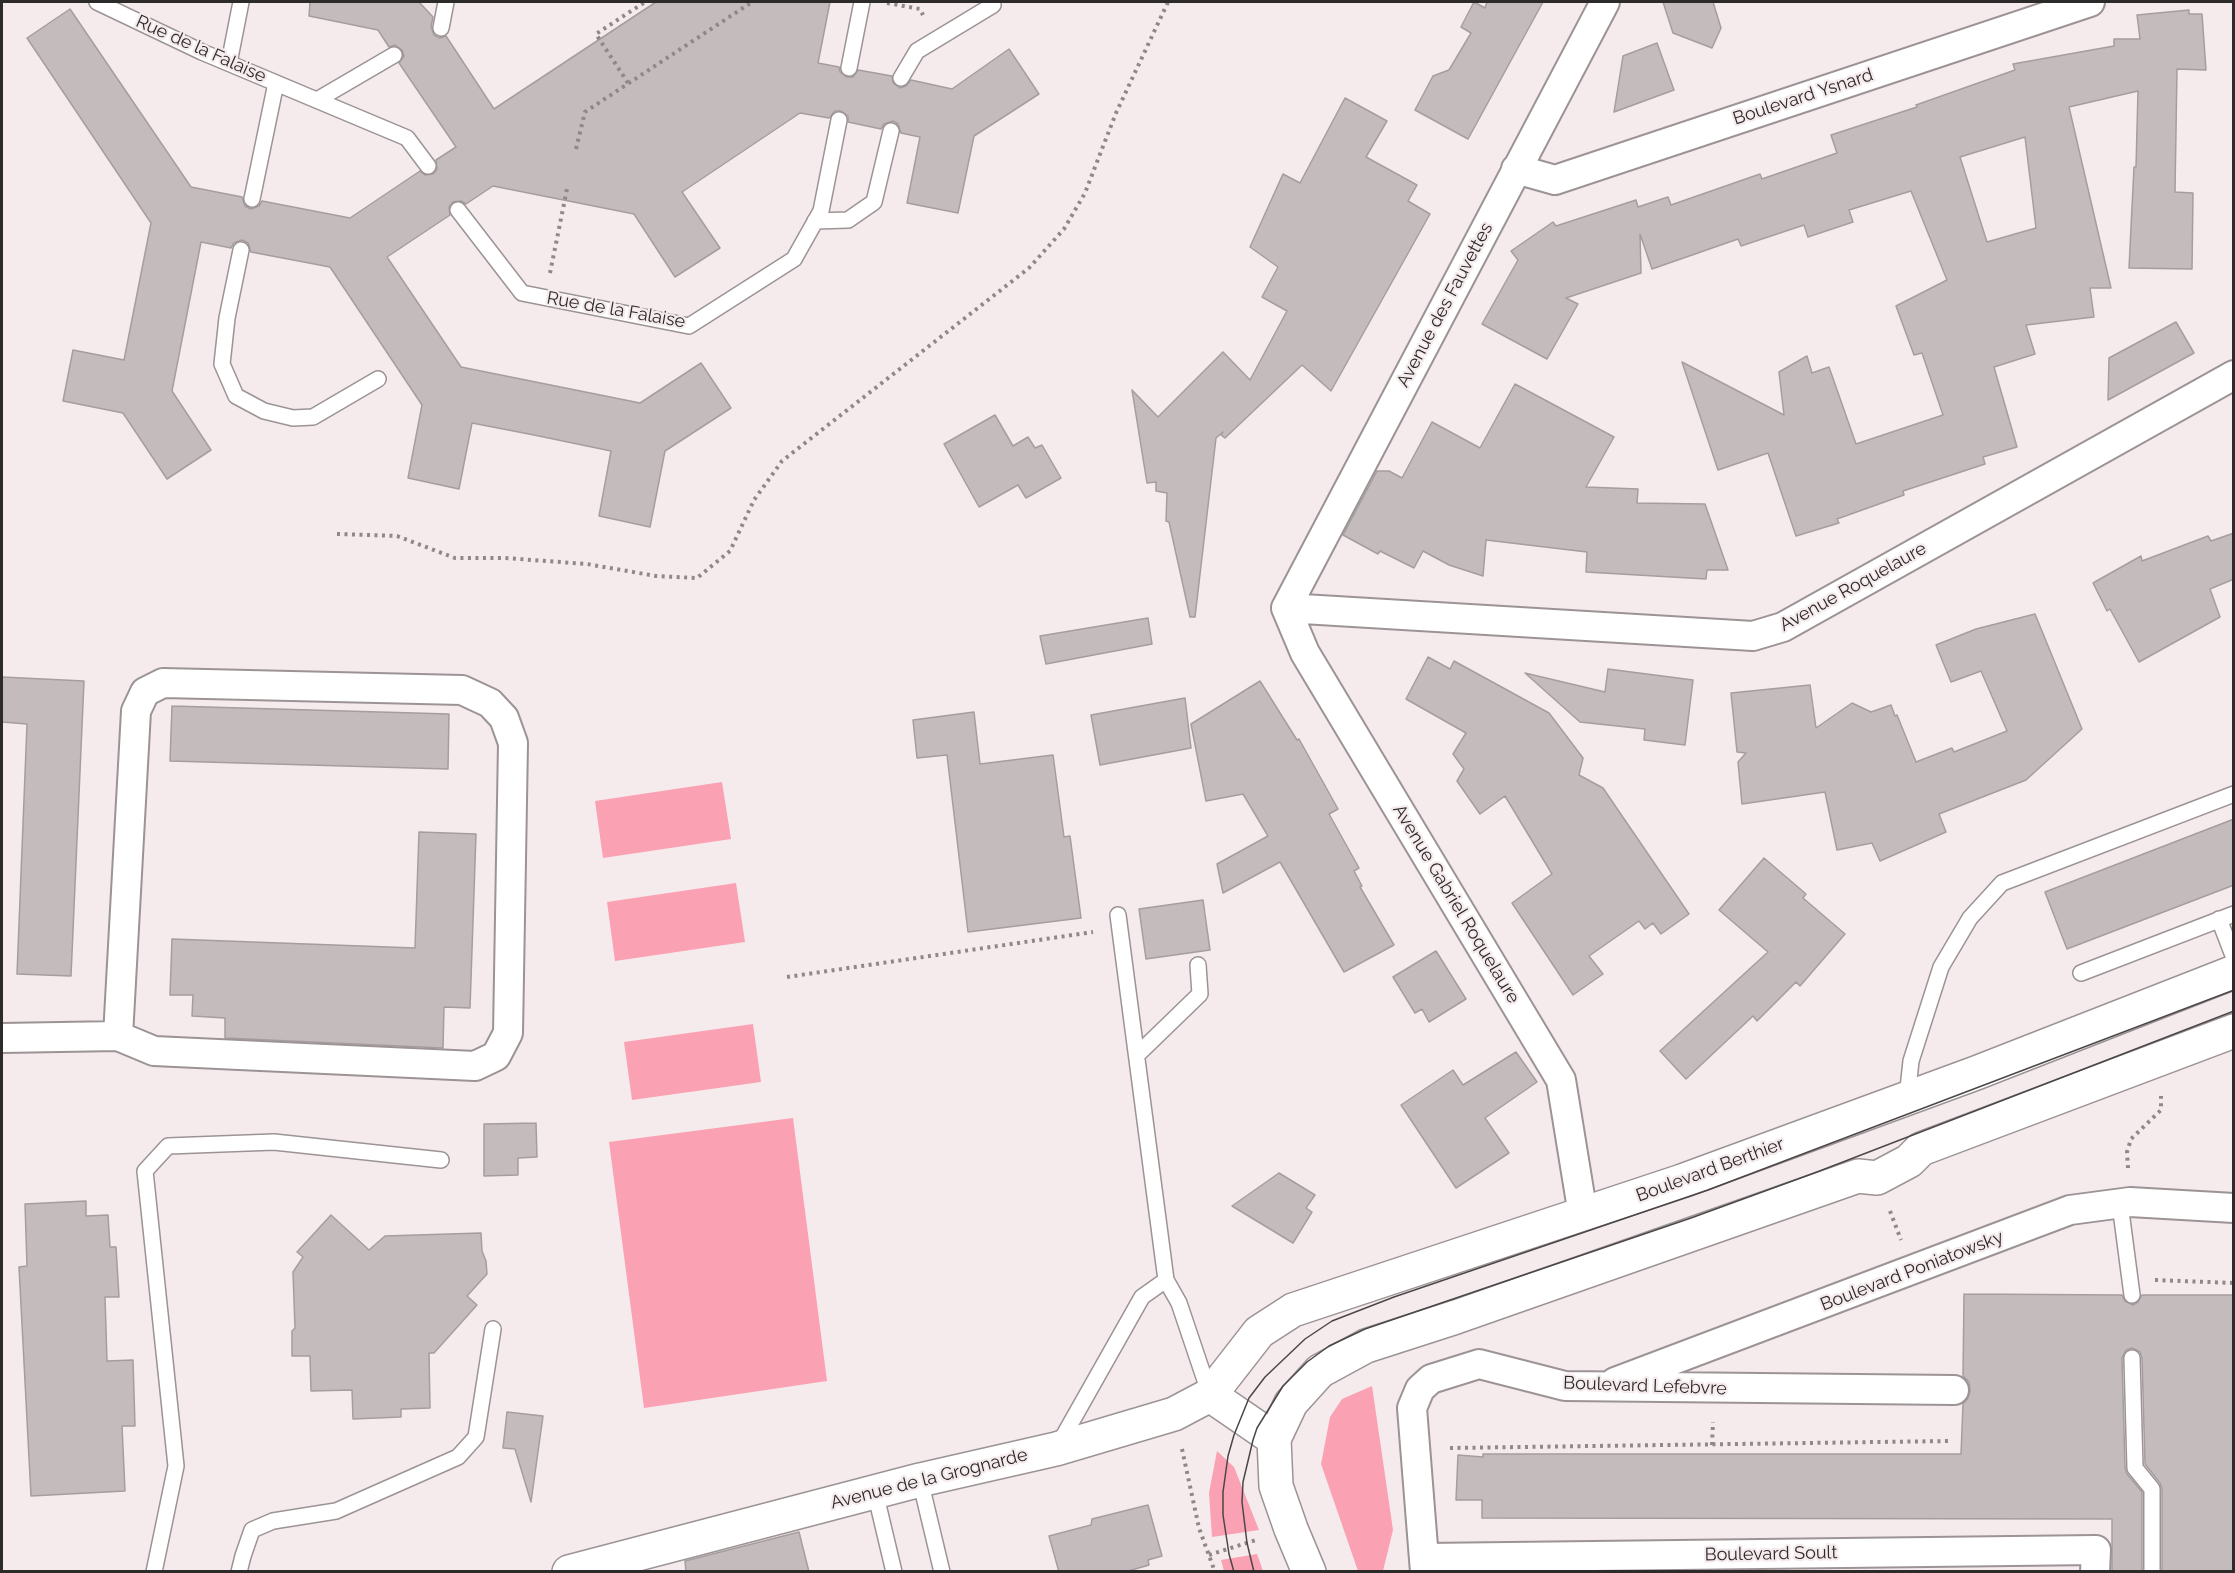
<!DOCTYPE html>
<style>
body{margin:0}
#map{position:relative;width:2235px;height:1573px;overflow:hidden;background:#f5ebed;font-family:Raleway,sans-serif}
canvas{display:block}
.frame{position:absolute;inset:0;border:3px solid #2d2a2a;pointer-events:none}
</style>
<div id="map">
<canvas width="2235" height="1573"></canvas>
<div class="frame"></div>
</div>
<script>
const ctx = document.querySelector('canvas').getContext('2d');
ctx.lineJoin = 'round';
function fillPath(path, color) { ctx.fillStyle = color; ctx.fill(path, 'evenodd'); }
const toPath = rows => new Path2D(rows.map(r => 'M' + r).join(''));
function trace(path, color, width, dash) { ctx.strokeStyle = color; ctx.lineWidth = width; ctx.lineCap = dash ? 'butt' : 'round'; ctx.setLineDash(dash || []); ctx.stroke(path); }
function label(font, color, halo, rows, align = 'center') {
  ctx.font = font + ' Raleway,sans-serif'; ctx.lineWidth = 4.5; ctx.setLineDash([]); ctx.textBaseline = 'middle'; ctx.strokeStyle = halo; ctx.fillStyle = color; for (const [text, x, y, turn = 0] of rows) {
    ctx.save(); ctx.translate(x, y); ctx.rotate((+turn || 0) * Math.PI / 180); ctx.textAlign = isNaN(turn) ? turn : align; if (halo) ctx.strokeText(text, 0, 0); ctx.fillText(text, 0, 0); ctx.restore();
  }
}
const green = toPath([
 [722,782,731,839,603,858,595,801],
 [736,883,745,942,615,961,607,902],
 [753,1024,761,1082,632,1100,624,1042],
 [793,1118,827,1381,644,1408,609,1142],
 [1372,1386,1393,1530,1383,1571,1358,1571,1321,1464,1330,1417,1342,1399],
 [1217,1451,1234,1467,1259,1530,1212,1537,1209,1493],
 [1257,1554,1263,1571,1224,1571,1221,1560]
]);
const building = toPath([
 [310,2,419,2,433,17,431,27,434,35,440,38,446,36,494,109,656,2,830,2,818,63,839,67,840,72,847,77,853,77,858,70,892,76,893,83,900,88,906,86,911,80,952,89,1009,49,1039,94,974,136,958,213,907,203,920,137,901,133,898,124,893,121,884,124,881,129,848,122,848,116,841,111,835,111,829,118,800,113,682,192,720,248,675,277,634,214,493,186,466,204,461,201,453,202,449,207,450,215,387,257,461,367,640,403,701,363,731,408,665,451,650,527,599,516,611,451,534,435,472,423,459,489,408,478,422,405,330,267,251,252,248,243,242,240,234,243,231,248,201,242,172,391,211,450,167,479,123,413,63,401,73,350,124,360,151,223,27,38,70,9,191,187,242,197,245,206,251,209,259,206,262,201,350,218,420,171,425,175,433,174,437,169,436,160,456,147,399,63,404,56,402,50,395,45,389,47,378,30,309,16,310,2],
 [1474,2,1485,8,1487,2,1543,2,1468,139,1415,110,1433,76,1449,70,1471,33,1461,27,1474,2],
 [1663,2,1713,2,1721,28,1712,48,1673,33,1663,2],
 [2189,10,2189,14,2202,14,2206,70,2177,69,2175,192,2193,193,2192,269,2129,268,2134,167,2136,167,2138,91,2069,107,2111,288,2090,288,2094,317,2026,325,2035,354,1994,367,2017,447,1983,457,1985,464,1903,491,1904,495,1837,519,1839,523,1796,536,1768,453,1718,470,1682,362,1784,415,1779,372,1807,356,1812,373,1829,367,1856,444,1943,415,1922,353,1914,355,1896,306,1947,280,1911,191,1849,210,1853,222,1808,237,1804,225,1741,246,1738,239,1652,269,1640,234,1641,273,1566,298,1578,304,1547,359,1482,324,1518,260,1511,251,1553,222,1556,226,1636,200,1638,207,1668,197,1671,205,1760,174,1762,179,1837,153,1831,135,1917,107,1916,105,2015,70,2013,64,2114,46,2114,39,2140,39,2137,15,2189,10],
 [2025,137,2036,228,1987,242,1960,157,2025,137],
 [1657,43,1674,90,1614,112,1623,56,1657,43],
 [1345,98,1387,121,1366,157,1417,185,1408,201,1430,214,1331,391,1302,365,1225,438,1221,435,1223,432,1216,438,1195,617,1190,617,1169,522,1166,521,1167,493,1156,491,1156,482,1147,483,1132,390,1158,417,1223,352,1250,380,1287,311,1262,297,1278,267,1250,247,1283,174,1300,183,1345,98],
 [2176,322,2194,353,2108,400,2109,358,2176,322],
 [1515,384,1614,437,1586,487,1638,489,1637,503,1705,504,1728,570,1707,570,1706,579,1586,572,1587,552,1486,540,1483,576,1449,565,1423,551,1414,568,1380,551,1378,554,1343,535,1377,471,1389,471,1402,478,1432,422,1480,448,1515,384],
 [995,415,1013,446,1028,437,1035,448,1042,445,1061,478,1026,498,1018,485,979,507,944,444,995,415],
 [2234,533,2234,579,2210,589,2220,617,2139,662,2110,609,2107,611,2093,583,2141,556,2142,561,2208,536,2211,541,2234,533],
 [2035,614,2082,729,2026,780,1939,814,1946,832,1880,861,1872,843,1837,850,1825,792,1742,804,1738,762,1746,753,1737,752,1731,693,1810,685,1816,728,1852,703,1871,712,1891,705,1895,716,1897,715,1916,762,1952,748,1954,752,2007,731,1981,671,1951,682,1936,645,1976,629,2035,614],
 [1148,618,1152,644,1046,664,1040,636,1148,618],
 [1428,657,1450,669,1454,661,1549,713,1583,758,1579,775,1603,788,1689,914,1661,934,1653,923,1645,929,1639,921,1589,956,1603,974,1573,995,1512,903,1552,874,1505,796,1480,814,1457,781,1464,769,1453,754,1466,733,1406,699,1428,657],
 [1608,669,1693,680,1685,745,1644,740,1645,729,1580,722,1525,673,1605,692,1608,669],
 [2,677,84,681,71,976,17,974,27,724,2,722,2,677],
 [1260,681,1297,740,1299,739,1338,809,1329,814,1359,868,1354,871,1362,886,1360,887,1394,945,1344,972,1280,862,1223,893,1217,864,1268,836,1243,794,1206,801,1191,724,1260,681],
 [1185,698,1191,748,1100,765,1091,715,1185,698],
 [172,706,449,714,448,769,170,761,172,706],
 [974,712,980,764,1053,755,1064,837,1070,836,1081,918,968,932,947,755,917,758,913,720,974,712],
 [2234,819,2234,885,2067,949,2045,892,2234,819],
 [419,832,476,834,470,1008,444,1007,443,1048,225,1038,225,1018,192,1016,193,995,170,995,172,939,415,948,419,832],
 [1764,858,1806,894,1803,898,1845,934,1800,986,1796,982,1757,1021,1753,1016,1686,1079,1660,1051,1768,952,1719,910,1764,858],
 [1203,900,1210,950,1146,959,1139,909,1203,900],
 [1436,951,1466,999,1429,1022,1422,1009,1415,1013,1393,977,1436,951],
 [1516,1052,1537,1082,1485,1118,1509,1153,1456,1188,1401,1105,1453,1070,1463,1085,1516,1052],
 [536,1123,537,1157,518,1158,518,1175,484,1176,484,1124,536,1123],
 [1279,1173,1315,1195,1306,1208,1312,1212,1293,1243,1232,1206,1279,1173],
 [86,1201,86,1216,108,1215,110,1247,116,1247,119,1297,105,1297,107,1361,133,1360,135,1426,122,1426,125,1491,31,1496,19,1267,27,1266,25,1204,86,1201],
 [331,1215,369,1250,385,1236,481,1233,482,1251,486,1261,487,1274,467,1296,477,1305,434,1353,429,1353,430,1408,401,1409,401,1417,353,1419,352,1390,311,1391,310,1356,292,1356,292,1331,295,1328,293,1272,303,1257,297,1252,331,1215],
 [1964,1294,2122,1295,2125,1301,2133,1305,2138,1302,2142,1295,2234,1295,2234,1572,2162,1572,2162,1489,2160,1483,2145,1464,2142,1358,2140,1352,2132,1348,2126,1350,2122,1358,2125,1468,2127,1474,2142,1492,2142,1572,2112,1572,2112,1519,1482,1518,1482,1500,1456,1500,1458,1455,1483,1457,1483,1454,1961,1454,1963,1404,1968,1398,1970,1391,1969,1382,1963,1376,1964,1294],
 [507,1412,543,1416,531,1502,515,1449,503,1448,507,1412],
 [1148,1505,1162,1556,1148,1560,1149,1565,1125,1572,1059,1572,1049,1536,1091,1525,1092,1519,1148,1505],
 [799,1532,809,1572,686,1572,685,1561,799,1532]
]);
const path = toPath([
 [887,3,920,9,923,15],
 [628,83,596,34,645,2],
 [576,149,585,112,752,2],
 [550,273,567,189],
 [337,534,397,536,455,558,505,558,587,564,656,576,697,578,730,551,754,500,782,461,1029,268,1064,229,1085,193,1116,113,1168,2],
 [787,977,1093,932],
 [2128,1168,2127,1152,2131,1139,2161,1110,2161,1096],
 [1890,1211,1901,1240],
 [2155,1280,2234,1283],
 [1712,1445,1713,1422],
 [1450,1448,1950,1441],
 [1182,1449,1199,1528,1215,1572],
 [1209,1555,1259,1539]
]);
const service = toPath([
 [97,2,202,52,407,138,428,166],
 [441,28,446,2],
 [229,63,241,2],
 [849,68,862,2],
 [901,78,917,51,993,5],
 [317,100,394,55],
 [252,199,276,83],
 [458,210,522,293,689,326,794,259,821,211,839,120],
 [815,221,848,220,874,202,891,131],
 [241,250,227,318,222,364,236,396,264,411,293,418,313,417,378,379],
 [1118,915,1166,1280,1179,1303,1210,1395],
 [2219,919,2234,958],
 [2081,973,2234,914],
 [1137,1055,1200,994,1198,965],
 [1907,1098,1911,1061,1941,967,1970,918,2002,883,2234,794],
 [2120,1204,2132,1295],
 [2132,1358,2135,1468,2152,1489,2152,1572],
 [1059,1444,1142,1297,1166,1280],
 [920,1480,942,1572],
 [875,1492,894,1572],
 [154,1572,176,1466,145,1171,168,1146,274,1142,441,1160],
 [239,1572,243,1556,252,1530,273,1521,336,1511,458,1457,476,1437,493,1329]
]);
const minor = toPath([
 [1516,169,1555,180,2090,2],
 [1286,608,1753,636,1783,627,2234,375],
 [1286,608,1605,2],
 [1286,608,1305,653,1561,1080,1583,1215],
 [2,1038,118,1036,154,1051,475,1066,496,1056,508,1033,513,743,504,718,490,703,462,690,163,683,145,692,136,711,118,1036],
 [1615,1382,2070,1210,2130,1202,2234,1208],
 [1425,1558,2096,1550,2095,1572],
 [1425,1572,1412,1408,1420,1389,1431,1379,1479,1364,1565,1386,1954,1390]
]);
const tertiary = toPath([
 [1210,1395,1274,1439],
 [569,1572,920,1480,1056,1449,1174,1414,1210,1395,1259,1332,1293,1310,1682,1181,1976,1073,2234,972],
 [1309,1572,1291,1529,1276,1486,1274,1439,1291,1403,1320,1371,1366,1346,1456,1317,1858,1176,1877,1178,1909,1161,1921,1149,2234,1031]
]);
const tram = toPath([
 [1234,1572,1229,1554,1223,1515,1223,1492,1228,1456,1234,1435,1249,1398,1265,1377,1305,1339,1332,1321,1394,1297,1708,1190,2234,990],
 [1254,1572,1247,1543,1242,1502,1243,1482,1253,1440,1257,1428,1283,1386,1307,1362,1329,1346,1365,1329,1691,1218,1817,1172,2234,1011]
]);
const streetNames = [
 ["Rue de la Falaise",201,49,24],
 ["Boulevard Ysnard",1803,97,-18],
 ["Avenue des Fauvettes",1445,305,-62],
 ["Rue de la Falaise",616,310,10],
 ["Avenue Roquelaure",1853,587,-29],
 ["Avenue Gabriel Roquelaure",1456,904,59],
 ["Boulevard Berthier",1710,1170,-20],
 ["Boulevard Poniatowsky",1912,1271,-21],
 ["Boulevard Lefebvre",1645,1386,2],
 ["Avenue de la Grognarde",929,1479,-14],
 ["Boulevard Soult",1771,1554,-1]
];
fillPath(green, '#faa1b3');
fillPath(building, '#c4bbbd');
trace(building, '#a59d9e', 1.5);
trace(service, '#9c9395', 18);
trace(minor, '#9c9395', 32);
trace(tertiary, '#9c9395', 36);
trace(path, '#8e8888', 4, [3, 4.5]);
trace(service, '#fff', 15);
trace(minor, '#fff', 28);
trace(tertiary, '#fff', 33);
trace(tram, '#4b4748', 1.5);
label('18px', '#2d2a2a', '#f5ebed', streetNames);
</script>
